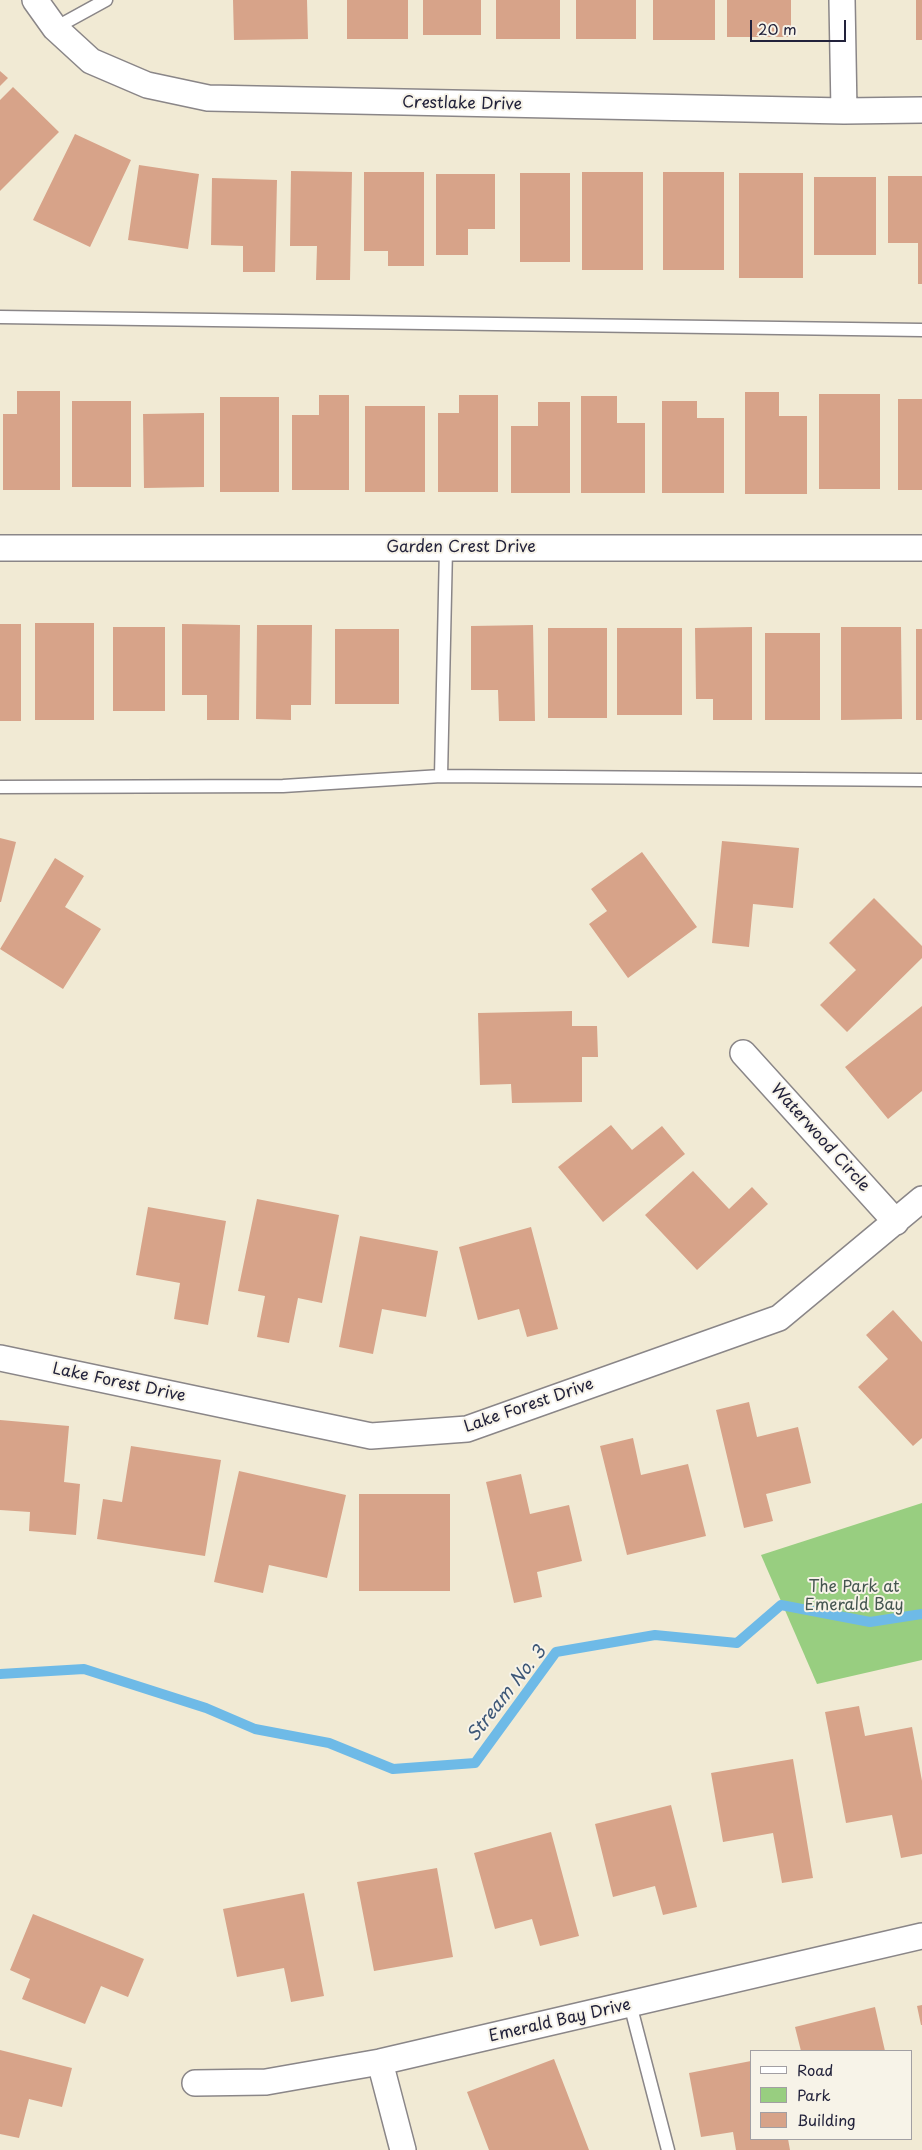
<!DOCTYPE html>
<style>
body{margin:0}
#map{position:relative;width:922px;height:2150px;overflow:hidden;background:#f1ead4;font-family:"Playpen Sans",sans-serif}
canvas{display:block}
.legend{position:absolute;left:750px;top:2050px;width:162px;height:90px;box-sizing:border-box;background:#f7f3e8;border:1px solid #a29fa3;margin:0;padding:6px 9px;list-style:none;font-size:15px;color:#22223b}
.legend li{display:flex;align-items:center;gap:10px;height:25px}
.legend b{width:25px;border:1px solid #a29fa3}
.scale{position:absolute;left:750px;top:20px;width:96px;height:22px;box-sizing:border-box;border:2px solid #22223b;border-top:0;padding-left:6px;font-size:15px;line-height:18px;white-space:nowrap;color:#22223b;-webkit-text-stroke:4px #f7f3e8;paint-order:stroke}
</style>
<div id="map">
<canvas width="922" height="2150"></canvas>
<ul class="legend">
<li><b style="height:6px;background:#fff"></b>Road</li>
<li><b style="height:14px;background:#98ce80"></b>Park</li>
<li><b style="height:14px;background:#d7a389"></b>Building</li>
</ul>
<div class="scale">20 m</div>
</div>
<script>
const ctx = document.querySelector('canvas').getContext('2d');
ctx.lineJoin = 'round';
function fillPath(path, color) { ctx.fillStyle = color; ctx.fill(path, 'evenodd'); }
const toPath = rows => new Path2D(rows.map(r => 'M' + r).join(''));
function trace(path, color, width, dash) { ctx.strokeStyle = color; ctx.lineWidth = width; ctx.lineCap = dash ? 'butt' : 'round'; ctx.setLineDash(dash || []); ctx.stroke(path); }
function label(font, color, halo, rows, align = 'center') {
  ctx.font = font + ' "Playpen Sans",sans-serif'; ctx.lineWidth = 4; ctx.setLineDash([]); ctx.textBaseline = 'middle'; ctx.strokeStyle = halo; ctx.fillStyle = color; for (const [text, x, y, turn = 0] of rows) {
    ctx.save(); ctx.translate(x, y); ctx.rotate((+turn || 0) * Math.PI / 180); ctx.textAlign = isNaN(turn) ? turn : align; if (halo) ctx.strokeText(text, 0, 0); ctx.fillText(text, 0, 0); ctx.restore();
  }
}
const green = toPath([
 [922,1503,922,1660,817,1684,761,1555]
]);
const stream = toPath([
 [0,1674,84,1669,206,1708,255,1729,329,1743,393,1769,475,1763,556,1652,655,1635,737,1643,781,1605,870,1622,922,1614]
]);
const building = toPath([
 [233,0,307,0,308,39,234,40],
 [347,0,408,0,408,39,347,39],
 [423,0,481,0,481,35,423,35],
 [496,0,560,0,560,39,496,39],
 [576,0,636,0,636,39,576,39],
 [653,0,715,0,715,40,653,40],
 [727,0,791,0,791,37,727,37],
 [916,0,922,0,922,40,916,40],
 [0,71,8,78,0,86],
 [13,87,59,132,0,191,0,100],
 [75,134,131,160,90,247,33,220],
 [139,165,199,174,188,249,128,240],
 [291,171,352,172,350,280,316,280,317,246,290,246],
 [364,172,424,172,424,266,388,266,388,251,364,251],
 [582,172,643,172,643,270,582,270],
 [663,172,724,172,724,270,663,270],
 [520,173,570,173,570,262,520,262],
 [739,173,803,173,803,278,739,278],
 [436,174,495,174,495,229,468,229,468,255,436,255],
 [888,176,922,176,922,284,918,284,918,243,888,243],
 [814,177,876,177,876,255,814,255],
 [212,178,277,180,275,272,243,272,243,246,211,245],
 [17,391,60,391,60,490,3,490,3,414,17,414],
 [745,392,779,392,779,416,807,416,807,494,745,494],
 [819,394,880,394,880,489,819,489],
 [319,395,349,395,349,490,292,490,292,415,319,415],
 [459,395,498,395,498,492,438,492,438,413,459,413],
 [581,396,617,396,617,423,645,423,645,493,581,493],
 [220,397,279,397,279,492,220,492],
 [898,399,922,399,922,490,898,490],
 [72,401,131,401,131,487,72,487],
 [662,401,697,401,697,418,724,418,724,493,662,493],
 [538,402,570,402,570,493,511,493,511,426,538,426],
 [365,406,425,406,425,492,365,492],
 [204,413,204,487,144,488,143,414],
 [35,623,94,623,94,720,35,720],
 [0,624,21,624,21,721,0,721],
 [182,624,240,625,239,720,207,720,207,695,182,695],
 [257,625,312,625,311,705,291,705,291,720,256,719],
 [533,625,535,721,499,721,498,690,471,690,471,626],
 [113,627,165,627,165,711,113,711],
 [752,627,752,720,713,720,713,699,696,699,695,628],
 [841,627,901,627,902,719,841,720],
 [548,628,607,628,607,718,548,718],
 [617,628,682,628,682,715,617,715],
 [335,629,399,629,399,704,335,704],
 [916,629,922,629,922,720,916,720],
 [765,633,820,633,820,720,765,720],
 [0,838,16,842,1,902,0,902],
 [722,841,799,848,793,908,753,904,749,947,712,943],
 [642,852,697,927,628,978,589,924,607,911,591,889],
 [55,858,84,876,65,907,101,929,63,989,0,949],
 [874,898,922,946,922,958,847,1032,820,1005,856,970,829,943],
 [922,1006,922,1091,888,1119,845,1067],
 [572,1011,572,1026,597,1026,598,1057,582,1057,582,1102,512,1103,511,1084,480,1085,478,1013],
 [611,1125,632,1150,662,1126,685,1154,603,1222,558,1167],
 [693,1171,729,1209,752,1187,768,1204,697,1270,645,1215],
 [257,1199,339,1215,322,1303,298,1298,289,1343,257,1337,265,1296,238,1291],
 [148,1207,226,1221,208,1325,174,1319,180,1283,136,1275],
 [531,1227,558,1329,527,1337,519,1309,478,1320,459,1247],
 [360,1236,438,1251,426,1317,382,1309,373,1354,339,1347],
 [893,1310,922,1342,922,1438,913,1446,858,1387,888,1359,866,1335],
 [749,1402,757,1437,798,1427,811,1483,766,1494,773,1521,744,1528,716,1410],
 [0,1420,69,1426,64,1482,80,1484,76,1535,29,1531,30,1512,0,1510],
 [633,1438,641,1475,688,1464,706,1536,627,1555,600,1446],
 [131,1446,221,1460,205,1556,97,1539,103,1499,122,1502],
 [239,1471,346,1495,327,1578,269,1565,263,1593,214,1582],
 [521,1474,530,1514,569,1505,582,1561,537,1572,542,1597,514,1603,486,1482],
 [359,1494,450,1494,450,1591,359,1591],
 [859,1706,865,1736,912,1727,922,1781,922,1854,901,1858,892,1815,846,1823,825,1712],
 [793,1759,813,1878,782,1883,773,1833,723,1842,711,1773],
 [671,1805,697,1907,663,1915,655,1886,613,1897,595,1824],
 [551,1832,579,1936,540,1946,532,1919,495,1929,474,1853],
 [437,1868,453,1957,374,1971,357,1882],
 [304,1893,324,1996,291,2002,284,1968,237,1977,223,1909],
 [33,1914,144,1959,128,1997,101,1986,85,2024,22,1999,30,1979,10,1970],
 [922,2005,922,2025,921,2025,917,2006],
 [875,2007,885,2051,801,2051,795,2027],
 [0,2050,72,2068,62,2107,29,2099,19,2138,0,2134],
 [554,2059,589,2150,489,2150,467,2092],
 [751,2061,751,2139,788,2139,790,2150,736,2150,733,2132,701,2137,689,2073]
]);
const service = toPath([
 [55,28,106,0],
 [0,317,922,330],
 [441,776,922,780],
 [0,787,283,786,441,776,446,548],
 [630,2004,668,2150]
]);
const minor = toPath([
 [35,0,55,28,91,61,147,85,208,98,844,111,922,110],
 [842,0,844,111],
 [0,548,922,548],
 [743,1053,896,1222],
 [0,1358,371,1436,467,1429,779,1318,922,1199],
 [380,2062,403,2150],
 [195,2083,266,2082,380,2062,922,1936]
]);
const streetNames = [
 ["Crestlake Drive",462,104,1],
 ["Garden Crest Drive",461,548],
 ["Waterwood Circle",820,1138,48],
 ["Lake Forest Drive",119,1383,12],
 ["Lake Forest Drive",529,1406,-19],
 ["Emerald Bay Drive",560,2021,-13]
];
const parkNames = [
 ["The Park at",854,1588],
 ["Emerald Bay",854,1606]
];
const waterNames = [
 ["Stream No. 3",507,1694,-52]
];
fillPath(green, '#98ce80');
trace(stream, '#6ebae7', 10);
fillPath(building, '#d7a389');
trace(service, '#8a8688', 15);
trace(minor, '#8a8688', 28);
trace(service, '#fff', 12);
trace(minor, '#fff', 25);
label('16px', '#22223b', '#f7f3e8', streetNames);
label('16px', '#455650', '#f7f3e8', parkNames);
label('italic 18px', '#3d5777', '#f7f3e8', waterNames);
</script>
